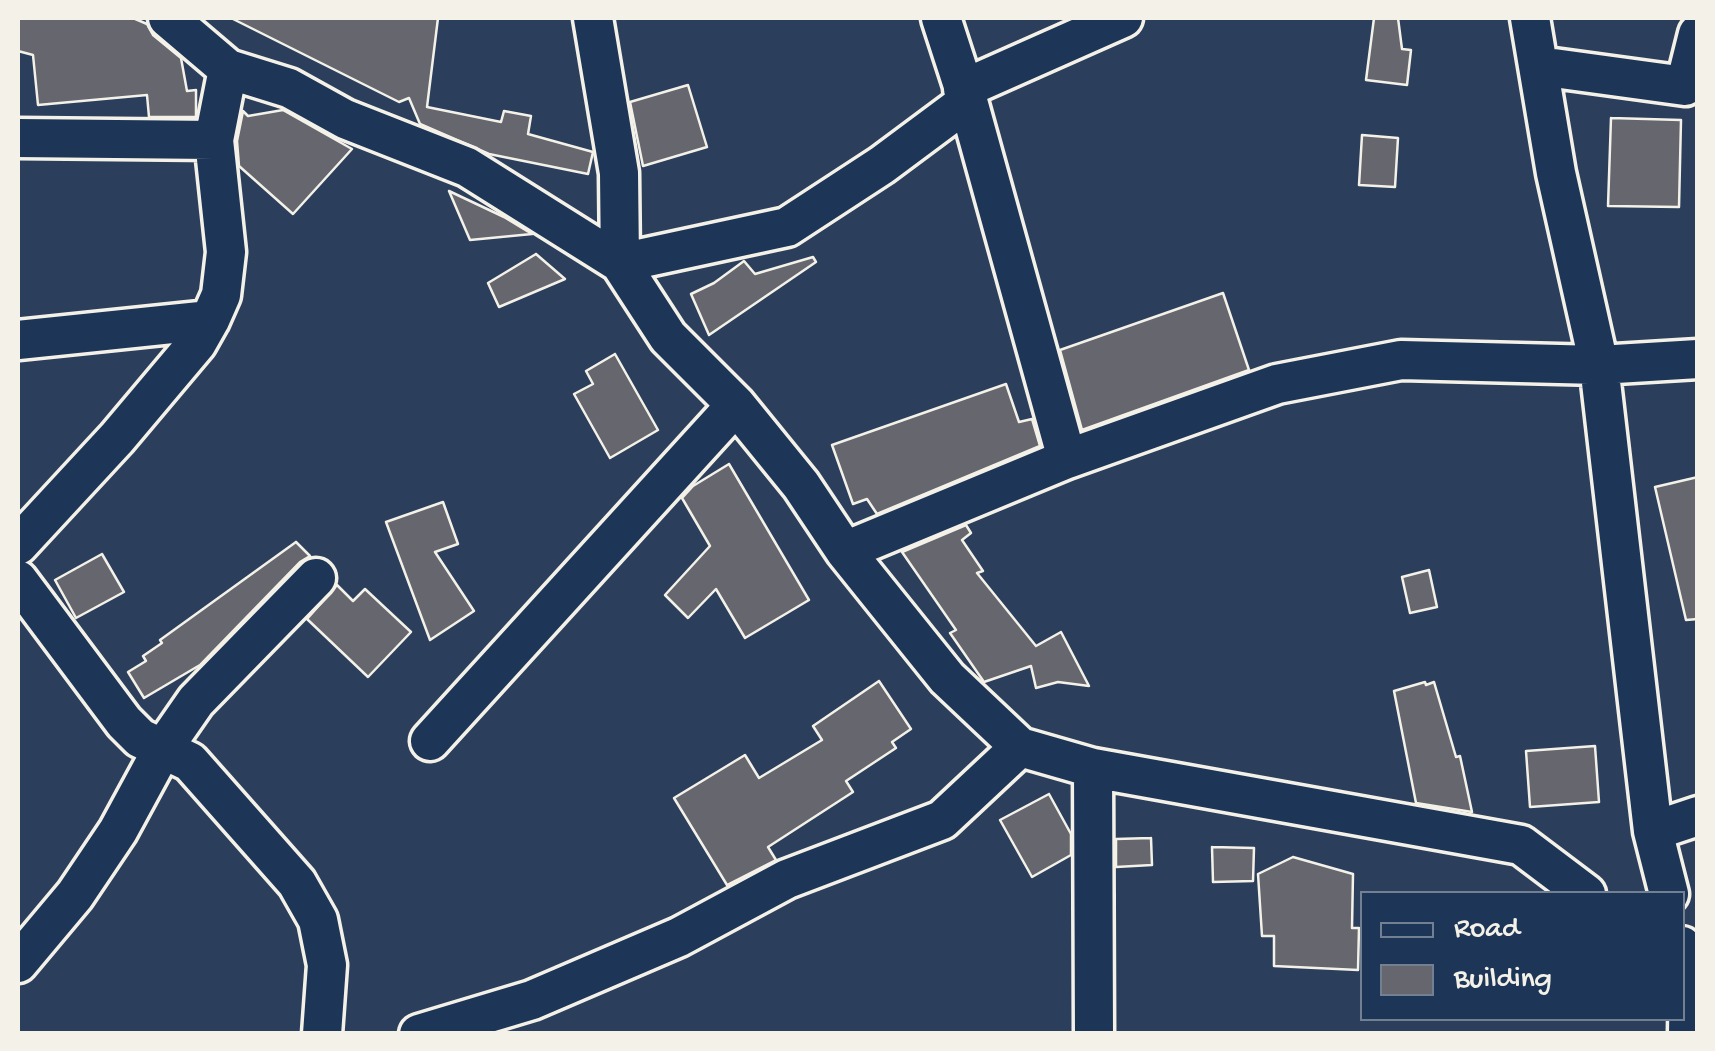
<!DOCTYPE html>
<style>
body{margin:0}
#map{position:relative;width:1715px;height:1051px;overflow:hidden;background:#2b3f5c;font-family:"Gochi Hand",sans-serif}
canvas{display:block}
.frame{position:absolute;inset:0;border:20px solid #f4f1e8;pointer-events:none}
.legend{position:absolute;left:1360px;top:891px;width:325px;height:130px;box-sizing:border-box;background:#1d3557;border:2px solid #738091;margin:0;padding:12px 18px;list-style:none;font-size:30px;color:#f4f1e8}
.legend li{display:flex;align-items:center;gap:20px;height:50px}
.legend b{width:50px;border:2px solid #738091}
</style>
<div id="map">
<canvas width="1715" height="1051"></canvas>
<div class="frame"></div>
<ul class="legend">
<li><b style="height:12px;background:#1d3557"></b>Road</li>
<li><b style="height:28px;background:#65666e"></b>Building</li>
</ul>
</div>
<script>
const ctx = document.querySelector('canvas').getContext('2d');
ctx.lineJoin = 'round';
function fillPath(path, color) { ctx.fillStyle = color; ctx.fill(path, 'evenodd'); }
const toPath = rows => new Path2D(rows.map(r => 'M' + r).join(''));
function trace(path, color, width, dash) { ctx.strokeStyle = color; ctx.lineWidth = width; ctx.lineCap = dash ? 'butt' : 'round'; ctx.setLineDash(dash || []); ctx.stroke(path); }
const building = toPath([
 [18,18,133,18,147,24,153,35,181,58,187,91,196,90,196,117,149,117,147,95,38,105,33,55,18,51,18,18],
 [231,18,438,18,427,107,501,122,504,111,531,116,528,134,593,152,588,174,489,154,420,124,409,98,399,102,231,18],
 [1374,18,1398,18,1402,49,1411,50,1407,85,1366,80,1374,18],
 [688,85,707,147,643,166,630,102,688,85],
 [283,110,352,149,293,214,239,166,237,141,243,111,248,116,283,110],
 [1611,118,1681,120,1679,207,1608,206,1611,118],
 [1362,135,1398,138,1395,187,1359,185,1362,135],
 [449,191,504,217,532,234,470,240,449,191],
 [536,254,565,279,499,307,488,283,536,254],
 [813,257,816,262,709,335,691,294,714,283,744,261,755,274,813,257],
 [1223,293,1249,370,1082,430,1060,350,1223,293],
 [615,354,658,430,610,458,574,394,593,384,586,371,615,354],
 [1006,384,1019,422,1032,419,1040,446,877,514,867,499,853,504,832,445,1006,384],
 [729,464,809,600,745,638,716,589,688,618,665,595,710,546,682,498,693,486,729,464],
 [1698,477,1698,619,1686,620,1655,487,1698,477],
 [443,502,458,544,435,552,474,611,430,640,386,522,443,502],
 [966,525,971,533,962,540,983,571,977,573,1036,646,1061,632,1089,686,1058,682,1036,688,1031,666,984,682,950,633,956,630,902,552,966,525],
 [296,542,310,556,300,562,200,665,144,698,128,672,146,661,143,656,162,643,160,640,296,542],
 [102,554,124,592,76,618,55,580,102,554],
 [1429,570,1437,607,1410,613,1402,577,1429,570],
 [337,585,353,601,365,589,411,632,368,677,307,619,337,585],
 [879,681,911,729,892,742,896,748,846,781,853,792,768,847,776,860,727,885,674,798,745,755,759,778,822,740,813,726,879,681],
 [1425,682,1426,685,1434,682,1456,757,1460,756,1472,812,1416,803,1394,691,1425,682],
 [1595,746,1599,802,1530,807,1526,751,1595,746],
 [1049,794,1071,834,1071,855,1032,877,1000,820,1049,794],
 [1151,838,1152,865,1116,867,1116,839,1151,838],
 [1212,847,1254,848,1253,881,1213,882,1212,847],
 [1293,857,1353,874,1352,928,1359,928,1358,970,1274,966,1274,936,1262,936,1258,874,1293,857]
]);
const street = toPath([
 [168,18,228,69,289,88,345,119,467,167,620,263,668,337,736,405,801,485,845,551,947,678,1020,747,1093,768,1521,845,1586,894],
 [593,18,619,173,620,263,787,227,882,165,968,101],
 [941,18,968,101,1067,459,1277,384,1401,360,1599,365,1653,831,1669,894],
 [1530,18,1556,173,1599,365,1698,359],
 [1539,66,1685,86,1698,34],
 [963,89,1123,18],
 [18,138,214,140],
 [18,340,210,320],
 [18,545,117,438,197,343,210,320,221,295,226,252,214,140,228,69],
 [845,551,1067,459],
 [18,580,124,722,140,738,190,762,297,883,318,920,327,965,322,1034],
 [430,741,736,405],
 [1093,768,1094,1034],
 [1653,831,1698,816],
 [1682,946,1689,970,1688,1034],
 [18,963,75,895,118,831,162,750,196,701,316,578],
 [419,1034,532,1000,679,937,787,879,942,820,1020,747]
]);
fillPath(building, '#65666e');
trace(building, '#f4f1e8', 2.5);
trace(street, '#f4f1e8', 45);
trace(street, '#1d3557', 38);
</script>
